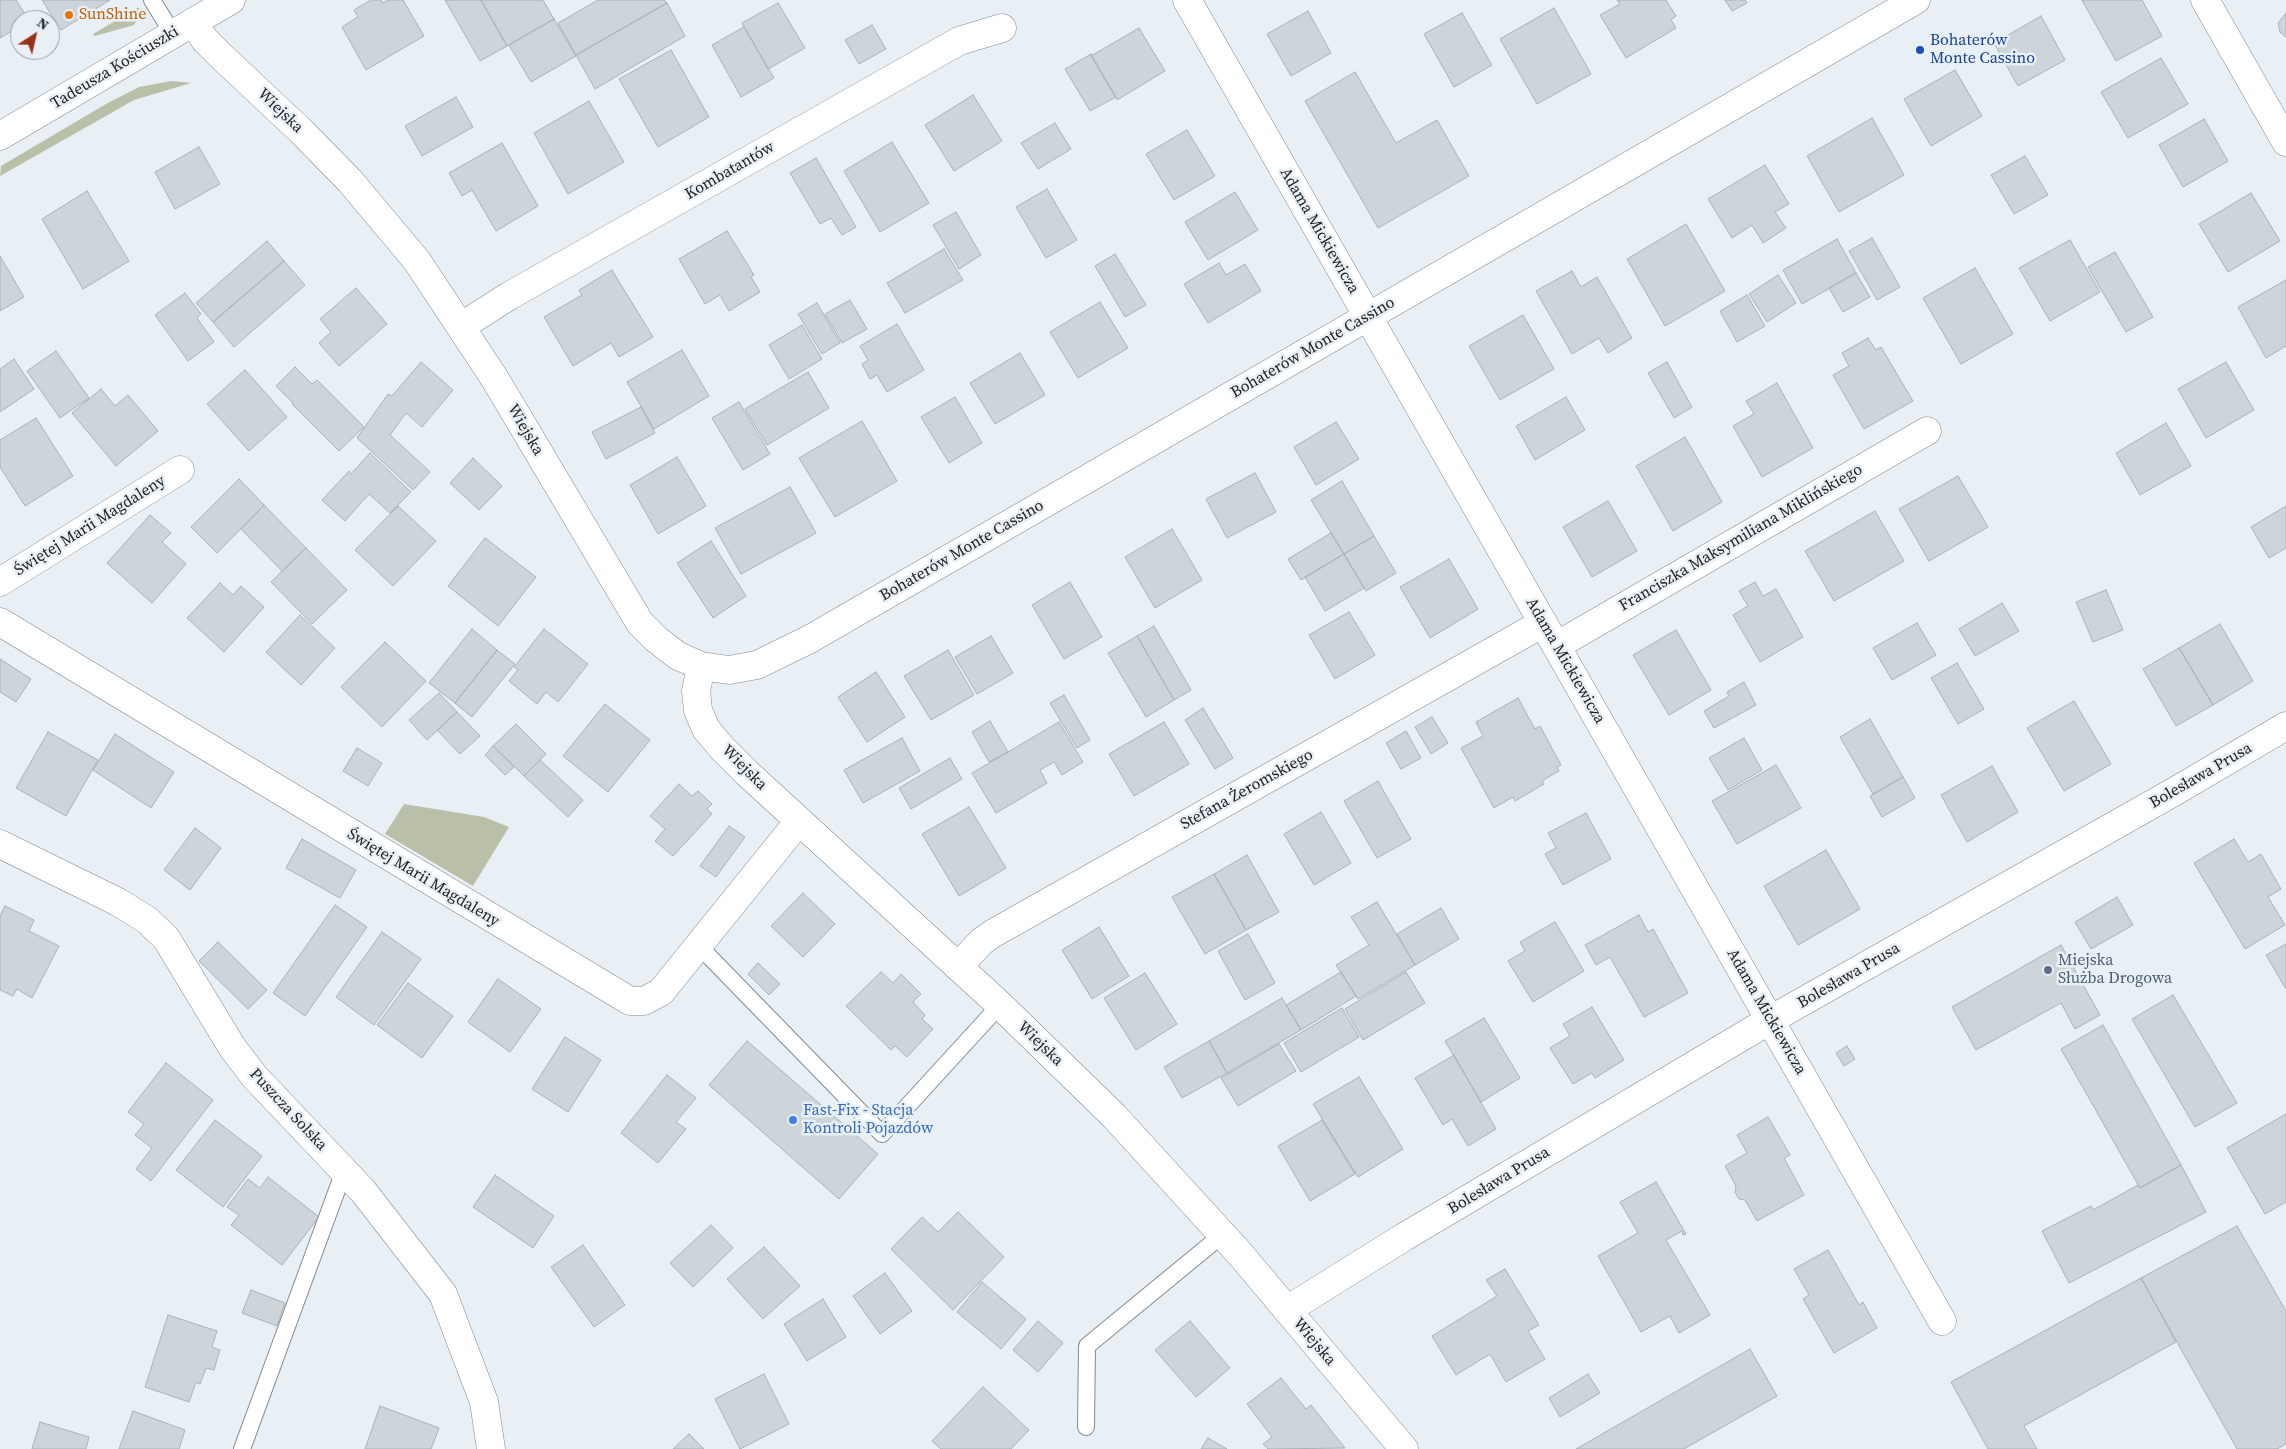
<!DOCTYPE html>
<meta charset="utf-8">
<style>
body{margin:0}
#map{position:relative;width:2286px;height:1449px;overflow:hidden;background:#e8eff5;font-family:"Source Serif 4",serif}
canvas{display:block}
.north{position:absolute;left:10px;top:10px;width:50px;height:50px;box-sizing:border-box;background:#e8eff5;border:1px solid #989ea2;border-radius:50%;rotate:35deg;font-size:14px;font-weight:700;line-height:20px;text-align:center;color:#212426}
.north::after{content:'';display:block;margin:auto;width:18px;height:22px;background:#99301b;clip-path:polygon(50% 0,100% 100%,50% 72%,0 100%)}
</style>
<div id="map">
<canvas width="2286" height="1449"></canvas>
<div class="north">N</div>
</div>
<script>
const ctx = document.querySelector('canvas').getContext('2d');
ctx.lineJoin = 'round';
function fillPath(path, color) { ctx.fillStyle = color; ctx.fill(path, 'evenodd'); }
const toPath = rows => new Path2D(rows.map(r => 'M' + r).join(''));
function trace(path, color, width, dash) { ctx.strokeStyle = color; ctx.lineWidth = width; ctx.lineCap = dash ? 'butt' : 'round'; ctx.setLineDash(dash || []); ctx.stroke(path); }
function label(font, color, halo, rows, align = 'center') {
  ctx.font = font + ' "Source Serif 4",serif'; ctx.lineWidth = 5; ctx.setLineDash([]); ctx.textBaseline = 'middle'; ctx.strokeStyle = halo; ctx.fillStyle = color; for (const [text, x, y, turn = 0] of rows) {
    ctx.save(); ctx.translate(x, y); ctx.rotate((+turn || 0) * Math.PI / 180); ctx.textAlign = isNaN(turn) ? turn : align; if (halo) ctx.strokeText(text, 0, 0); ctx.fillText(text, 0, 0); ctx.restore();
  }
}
const green = toPath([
 [139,7,139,17,134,25,95,36,93,34],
 [171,81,191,83,134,100,0,176,1,166,106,104,139,87],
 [404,804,484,817,509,827,473,886,385,834]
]);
const building = toPath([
 [0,0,16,0,29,20,20,20,20,26,0,38,0,0],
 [42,0,110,0,61,30,42,0],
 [371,0,381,0,383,3,388,0,403,0,424,36,366,70,342,27,358,17,354,10,371,0],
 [445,0,481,0,507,46,480,61,445,0],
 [481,0,543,0,554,19,507,46,481,0],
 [598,0,664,0,667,3,576,55,558,23,598,0],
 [1617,0,1666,0,1676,16,1671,20,1676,28,1626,58,1600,15,1620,4,1617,0],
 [1725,0,1745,0,1747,3,1732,11,1725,0],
 [2082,0,2142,0,2162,36,2116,61,2082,0],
 [667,3,685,36,595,89,576,55,667,3],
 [778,3,805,48,768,69,742,23,778,3],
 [1554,8,1591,74,1537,104,1500,39,1554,8],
 [1308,11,1331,53,1291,76,1267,34,1308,11],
 [1462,13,1492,65,1454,87,1424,34,1462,13],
 [2286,13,2286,37,2280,32,2278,23,2286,13],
 [2041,16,2065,60,2018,86,1994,43,2041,16],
 [554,19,576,56,531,82,509,45,554,19],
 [872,25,886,49,859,64,845,40,872,25],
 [744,27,774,78,741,97,712,45,744,27],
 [1139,28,1165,71,1117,100,1091,56,1139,28],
 [671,50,709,117,658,147,619,79,671,50],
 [1091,54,1116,97,1090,111,1065,69,1091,54],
 [2161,58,2188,104,2128,138,2101,92,2161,58],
 [1955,70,1982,116,1931,146,1904,99,1955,70],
 [1355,72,1396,143,1437,120,1469,176,1378,228,1305,101,1355,72],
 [973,95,1002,141,954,171,925,125,973,95],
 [456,97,473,127,422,156,405,126,456,97],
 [589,101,624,162,568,194,534,133,589,101],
 [1872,118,1904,175,1839,212,1807,156,1872,118],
 [2204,119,2228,161,2183,187,2159,145,2204,119],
 [1055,123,1071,149,1038,169,1021,143,1055,123],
 [1187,130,1215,176,1174,200,1146,154,1187,130],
 [892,142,929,203,880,232,844,171,892,142],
 [502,143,538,206,496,231,472,190,462,196,449,173,502,143],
 [199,147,220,184,175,209,155,172,199,147],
 [2025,156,2048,195,2014,214,1991,175,2025,156],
 [816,158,856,227,842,235,831,218,820,224,790,173,816,158],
 [1765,165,1789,204,1775,212,1786,228,1763,243,1752,225,1732,238,1708,199,1765,165],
 [1047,189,1077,240,1046,258,1016,207,1047,189],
 [87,191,129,261,83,289,42,219,87,191],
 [1235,192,1258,230,1208,260,1185,222,1235,192],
 [2251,193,2280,241,2228,272,2199,224,2251,193],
 [956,212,981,255,959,269,933,225,956,212],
 [1686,224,1725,291,1665,326,1627,259,1686,224],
 [727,231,754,275,751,277,760,292,729,311,720,295,705,304,679,259,727,231],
 [1872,238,1900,287,1877,300,1849,251,1872,238],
 [1837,239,1856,273,1802,304,1783,270,1837,239],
 [2070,240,2100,292,2050,321,2019,268,2070,240],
 [267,241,284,261,213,322,196,303,267,241],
 [944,249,963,280,905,313,887,283,944,249],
 [2115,252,2153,317,2126,332,2088,267,2115,252],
 [1115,254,1146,305,1125,317,1095,266,1115,254],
 [0,256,24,297,0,311,0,256],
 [284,261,305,285,234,347,213,322,284,261],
 [1219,263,1226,275,1245,264,1261,291,1208,323,1184,284,1219,263],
 [1975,268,2013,334,1961,364,1923,298,1975,268],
 [612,270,653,337,619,357,611,343,573,366,544,317,582,295,579,290,612,270],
 [1572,271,1581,287,1597,277,1632,338,1608,353,1599,338,1572,354,1536,291,1572,271],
 [1856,273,1870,297,1843,312,1829,288,1856,273],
 [1778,275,1796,303,1767,322,1749,294,1778,275],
 [2286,280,2286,346,2266,358,2238,307,2286,280],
 [356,288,387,324,339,366,319,343,331,332,320,319,356,288],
 [185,293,201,314,197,318,214,342,188,361,155,315,185,293],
 [1747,295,1765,326,1737,342,1720,311,1747,295],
 [850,300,867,329,842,343,825,314,850,300],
 [1100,302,1128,348,1078,378,1050,332,1100,302],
 [817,303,840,343,822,354,798,314,817,303],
 [1523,315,1554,369,1500,400,1469,346,1523,315],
 [897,324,924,370,887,392,877,375,870,379,862,364,868,360,860,346,897,324],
 [802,325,822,359,789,379,769,345,802,325],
 [1868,338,1876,350,1881,347,1913,401,1864,429,1833,375,1849,366,1842,353,1868,338],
 [682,350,709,396,654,429,627,382,682,350],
 [56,351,89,398,60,418,27,371,56,351],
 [1020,353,1045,395,995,424,970,383,1020,353],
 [14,359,34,389,0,412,0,369,14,359],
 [421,362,453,390,422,427,406,413,390,435,430,472,413,490,357,438,388,394,392,396,421,362],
 [1667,362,1692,407,1674,418,1648,373,1667,362],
 [2226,362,2254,410,2206,438,2178,389,2226,362],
 [295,367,312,384,317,380,364,427,339,451,292,404,293,403,276,386,295,367],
 [245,370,287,417,249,451,207,404,245,370],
 [808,372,829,408,767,445,745,409,808,372],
 [1777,383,1813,448,1762,477,1733,426,1754,414,1746,401,1777,383],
 [101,389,115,406,128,395,158,431,116,466,72,413,101,389],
 [955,397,982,443,949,463,921,417,955,397],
 [1566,397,1585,430,1535,460,1516,426,1566,397],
 [739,402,770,454,743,470,712,418,739,402],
 [641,407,655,433,606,459,592,432,641,407],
 [36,418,73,476,25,506,0,467,0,440,36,418],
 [862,421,897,481,835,517,799,458,862,421],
 [1336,422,1359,459,1316,485,1294,447,1336,422],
 [2166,423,2191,466,2140,495,2116,453,2166,423],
 [1685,437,1722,502,1673,531,1636,466,1685,437],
 [370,453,411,492,390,513,369,494,345,521,322,500,349,471,351,474,370,453],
 [677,457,706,506,658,534,630,485,677,457],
 [473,458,502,486,479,510,450,483,473,458],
 [1255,473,1276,512,1227,538,1206,499,1255,473],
 [1958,476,1988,527,1929,561,1899,509,1958,476],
 [239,479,264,505,217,553,191,527,239,479],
 [1342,481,1374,536,1344,554,1311,500,1342,481],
 [790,487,816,533,741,574,715,528,790,487],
 [1608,501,1637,551,1592,577,1563,527,1608,501],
 [264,505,306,548,282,571,241,529,264,505],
 [398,506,436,541,393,586,355,550,398,506],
 [2286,506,2286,548,2269,558,2251,527,2286,506],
 [1875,511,1904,561,1834,601,1805,551,1875,511],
 [150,515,171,533,162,542,186,564,152,603,107,563,150,515],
 [1172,529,1202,580,1155,608,1125,557,1172,529],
 [1331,533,1344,554,1301,580,1288,559,1331,533],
 [1374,536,1396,573,1366,591,1344,554,1374,536],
 [485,538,536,577,498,626,448,586,485,538],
 [711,541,746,596,713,618,677,563,711,541],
 [306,548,347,590,312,624,271,582,306,548],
 [1344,554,1364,588,1325,611,1305,577,1344,554],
 [1449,559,1478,609,1430,638,1400,587,1449,559],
 [1070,582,1102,637,1064,659,1032,605,1070,582],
 [1755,582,1763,596,1776,589,1803,637,1760,662,1733,615,1748,606,1739,591,1755,582],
 [220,583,233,595,241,586,264,607,224,652,187,618,220,583],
 [2106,590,2123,630,2093,642,2076,602,2106,590],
 [2002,603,2019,631,1975,656,1959,629,2002,603],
 [1349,612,1375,655,1335,679,1309,635,1349,612],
 [300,615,335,648,301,685,266,652,300,615],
 [1917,623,1936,655,1892,680,1873,648,1917,623],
 [2220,624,2253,681,2213,705,2179,648,2220,624],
 [1154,626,1191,690,1174,700,1137,636,1154,626],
 [472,629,497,650,455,703,429,683,472,629],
 [544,629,588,664,558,702,546,692,537,704,509,681,518,670,514,667,544,629],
 [1676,630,1711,690,1669,715,1633,655,1676,630],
 [991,636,1013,673,977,694,955,657,991,636],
 [1137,636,1174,700,1146,717,1108,653,1137,636],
 [385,642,426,681,382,727,341,687,385,642],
 [2179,648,2213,705,2176,726,2143,669,2179,648],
 [497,650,515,664,472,717,455,703,497,650],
 [948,650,974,695,931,720,904,676,948,650],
 [0,659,31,679,16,702,0,692,0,659],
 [1957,663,1984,709,1958,724,1931,678,1957,663],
 [876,672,905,717,867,742,838,697,876,672],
 [1744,682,1756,705,1714,728,1704,711,1729,696,1727,692,1744,682],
 [439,693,457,712,427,740,409,720,439,693],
 [1064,695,1090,740,1077,748,1050,703,1064,695],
 [1518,698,1535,729,1540,726,1561,765,1557,767,1559,771,1542,781,1544,784,1515,801,1513,797,1494,808,1461,748,1483,736,1476,722,1518,698],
 [2074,701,2111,764,2064,791,2027,728,2074,701],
 [605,704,650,740,608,792,563,756,605,704],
 [1203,708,1233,758,1215,769,1185,720,1203,708],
 [457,712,480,736,460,754,437,730,457,712],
 [1432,717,1448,743,1431,754,1415,727,1432,717],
 [1870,719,1903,777,1873,794,1840,737,1870,719],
 [990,721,1008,752,989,762,972,732,990,721],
 [1059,722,1083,762,1062,775,1054,762,1040,770,1047,783,996,813,972,773,1059,722],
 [1164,722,1189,764,1134,796,1109,754,1164,722],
 [516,724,546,754,524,776,493,746,516,724],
 [1406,731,1421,758,1401,769,1386,743,1406,731],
 [48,732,98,760,66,816,16,788,48,732],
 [115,734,174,772,151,808,93,770,115,734],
 [902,738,920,771,863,803,844,770,902,738],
 [1744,738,1762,770,1728,790,1709,758,1744,738],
 [493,746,514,767,505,775,485,755,493,746],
 [357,748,382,763,368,786,343,771,357,748],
 [950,758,962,779,911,809,899,788,950,758],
 [540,760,583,800,568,817,524,776,540,760],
 [1776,765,1801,808,1737,844,1712,801,1776,765],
 [1992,766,2018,812,1967,842,1941,795,1992,766],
 [1903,777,1915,798,1882,817,1870,796,1903,777],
 [1378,781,1411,839,1377,858,1344,801,1378,781],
 [679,784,692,796,698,791,712,804,707,809,712,814,673,856,655,841,665,829,650,816,679,784],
 [969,807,1006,868,959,896,922,834,969,807],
 [1321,812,1351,863,1314,885,1284,834,1321,812],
 [1586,813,1611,859,1563,885,1545,854,1556,848,1548,833,1586,813],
 [729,826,745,837,716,877,700,866,729,826],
 [195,828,221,848,190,890,164,870,195,828],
 [302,839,356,870,340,898,286,868,302,839],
 [2234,839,2248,862,2261,854,2281,889,2268,897,2285,925,2245,949,2194,863,2234,839],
 [1826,850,1860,909,1798,945,1764,886,1826,850],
 [1247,855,1279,912,1246,930,1214,874,1247,855],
 [1214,874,1246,930,1205,954,1172,897,1214,874],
 [803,893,835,924,803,957,771,926,803,893],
 [2117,897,2133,925,2091,949,2075,922,2117,897],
 [1377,902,1415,965,1358,999,1336,965,1369,945,1351,917,1377,902],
 [335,905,367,927,305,1016,273,993,335,905],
 [5,906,34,920,29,931,59,946,32,998,17,989,13,996,0,990,0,916,5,906],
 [1441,908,1459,939,1415,965,1397,934,1441,908],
 [1639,915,1648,932,1653,929,1688,993,1644,1017,1610,957,1596,965,1585,945,1639,915],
 [1555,922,1584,971,1533,1002,1508,961,1525,951,1520,942,1555,922],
 [1099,927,1129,976,1092,999,1062,950,1099,927],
 [382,932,421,959,374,1025,336,997,382,932],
 [1248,934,1275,983,1245,1000,1218,951,1248,934],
 [218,942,267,990,248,1009,199,961,218,942],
 [2286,944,2286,989,2266,955,2286,944],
 [2061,945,2100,1015,2075,1029,2061,1003,1976,1050,1952,1007,2061,945],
 [758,963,780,984,769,995,748,974,758,963],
 [881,972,893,983,901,974,921,994,913,1002,925,1015,922,1019,933,1029,907,1057,895,1046,891,1050,846,1006,881,972],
 [1341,972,1356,996,1301,1030,1286,1005,1341,972],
 [1406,972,1425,1003,1363,1040,1345,1009,1406,972],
 [1145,973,1177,1024,1136,1050,1104,998,1145,973],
 [498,979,541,1009,510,1052,468,1022,498,979],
 [408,983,453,1016,422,1058,377,1025,408,983],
 [2173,995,2237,1103,2195,1127,2132,1019,2173,995],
 [1282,998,1301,1030,1227,1073,1209,1041,1282,998],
 [1592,1007,1624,1060,1595,1078,1592,1073,1573,1084,1550,1048,1570,1036,1563,1024,1592,1007],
 [1342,1008,1359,1037,1301,1072,1284,1043,1342,1008],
 [1484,1018,1520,1078,1481,1102,1445,1041,1484,1018],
 [2103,1025,2181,1165,2140,1188,2061,1049,2103,1025],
 [565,1037,601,1060,568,1112,532,1089,565,1037],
 [747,1041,878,1154,839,1199,709,1085,747,1041],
 [1209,1041,1227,1073,1182,1098,1164,1067,1209,1041],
 [1279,1044,1296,1071,1238,1106,1221,1078,1279,1044],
 [1847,1046,1855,1059,1844,1066,1836,1053,1847,1046],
 [1454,1055,1496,1129,1468,1146,1452,1119,1443,1125,1415,1078,1454,1055],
 [166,1063,213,1100,151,1181,136,1169,152,1148,135,1135,144,1124,128,1112,166,1063],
 [667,1075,696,1098,676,1122,686,1129,658,1163,621,1133,667,1075],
 [1359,1077,1403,1149,1358,1177,1313,1104,1359,1077],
 [2286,1114,2286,1202,2265,1214,2227,1148,2286,1114],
 [1768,1117,1790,1155,1784,1158,1804,1195,1757,1221,1745,1200,1739,1199,1735,1192,1736,1186,1725,1166,1747,1153,1737,1135,1768,1117],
 [215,1120,262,1156,223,1207,176,1170,215,1120],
 [1322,1120,1355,1174,1310,1201,1278,1146,1322,1120],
 [2181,1165,2206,1212,2069,1283,2042,1231,2091,1206,2093,1210,2138,1185,2140,1188,2181,1165],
 [495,1175,554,1216,533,1248,473,1207,495,1175],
 [268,1177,319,1217,282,1265,231,1225,239,1215,227,1207,248,1179,260,1188,268,1177],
 [1656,1182,1686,1234,1683,1235,1682,1231,1666,1240,1710,1315,1679,1333,1670,1316,1641,1332,1598,1256,1638,1233,1620,1202,1656,1182],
 [958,1212,1004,1257,953,1310,891,1249,922,1217,938,1232,958,1212],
 [711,1225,733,1248,693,1287,670,1263,711,1225],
 [2237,1226,2286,1311,2286,1444,2277,1449,2237,1449,2141,1278,2237,1226],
 [583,1245,625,1305,594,1327,551,1267,583,1245],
 [764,1247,800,1286,763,1319,727,1279,764,1247],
 [1828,1250,1859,1305,1863,1302,1877,1328,1834,1353,1803,1299,1809,1295,1794,1269,1828,1250],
 [1505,1269,1539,1325,1528,1331,1545,1359,1506,1382,1490,1354,1456,1375,1432,1336,1497,1296,1486,1280,1505,1269],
 [885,1273,912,1311,880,1334,853,1296,885,1273],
 [2141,1278,2176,1342,2024,1426,2037,1449,1988,1449,1951,1382,2141,1278],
 [982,1282,1026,1319,1001,1349,957,1312,982,1282],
 [251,1290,285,1303,277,1326,242,1313,251,1290],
 [823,1299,846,1337,807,1361,784,1324,823,1299],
 [168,1315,217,1331,212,1347,220,1350,214,1370,206,1368,200,1384,196,1382,189,1402,145,1387,168,1315],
 [1038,1321,1063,1343,1038,1372,1013,1350,1038,1321],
 [1190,1321,1230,1368,1196,1397,1155,1350,1190,1321],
 [1750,1349,1777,1396,1684,1449,1576,1449,1750,1349],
 [764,1374,789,1424,740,1449,715,1399,764,1374],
 [1588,1374,1600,1393,1560,1417,1549,1398,1588,1374],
 [1281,1378,1306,1409,1311,1405,1345,1448,1268,1449,1263,1444,1272,1437,1247,1404,1281,1378],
 [983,1387,1029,1430,1011,1449,941,1449,932,1441,983,1387],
 [380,1406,439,1428,431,1449,365,1449,380,1406],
 [133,1411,185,1430,179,1449,119,1449,133,1411],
 [40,1422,89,1437,86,1449,32,1449,40,1422],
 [689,1434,704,1449,673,1449,689,1434],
 [1208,1438,1227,1449,1201,1449,1208,1438]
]);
const service = toPath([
 [152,0,173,34],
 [699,946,882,1134,1000,1005],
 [1086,1427,1087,1346,1222,1235],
 [242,1449,344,1171]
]);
const minor = toPath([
 [1187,0,1942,1321],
 [2205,0,2286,142],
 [462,326,509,296,959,41,1002,28],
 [0,582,180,470],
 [0,622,630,1001,644,1001,661,992,799,821],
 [1556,646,1927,431],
 [0,844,118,902,147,920,166,938,232,1047,254,1076,363,1191,443,1294,484,1402,491,1449],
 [958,967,981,942,992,934,1543,623],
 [1287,1310,1404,1237,1770,1020,2172,793,2286,726]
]);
const tertiary = toPath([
 [193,22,205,40,221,56,302,132,350,181,417,261,495,379,640,623,656,639,678,656,701,666,729,670,757,665,810,639,1916,0],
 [0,136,231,0],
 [701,666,696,691,698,710,706,729,722,748,747,773,1000,1005,1114,1116,1241,1255,1404,1449]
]);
const markers = [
 [69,15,5,"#e8710a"],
 [1920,50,5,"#1a4fb4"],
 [2048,970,5,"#5c6f8a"],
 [793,1120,5,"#3f7fe0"]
];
const foodNames = [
 ["SunShine",79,15]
];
const transitNames = [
 ["Bohaterów",1930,41],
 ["Monte Cassino",1930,59]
];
const streetNames = [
 ["Tadeusza Kościuszki",115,68,-31],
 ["Wiejska",280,111,44],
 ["Kombatantów",730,171,-30],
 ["Adama Mickiewicza",1319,231,60],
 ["Bohaterów Monte Cassino",1313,348,-30],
 ["Wiejska",525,430,60],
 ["Świętej Marii Magdaleny",90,526,-32],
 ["Franciszka Maksymiliana Miklińskiego",1741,538,-30],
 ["Bohaterów Monte Cassino",962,551,-30],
 ["Adama Mickiewicza",1565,661,60],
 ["Wiejska",744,768,45],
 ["Bolesława Prusa",2201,776,-30],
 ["Stefana Żeromskiego",1247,790,-29],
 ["Świętej Marii Magdaleny",423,878,31],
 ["Bolesława Prusa",1849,976,-30],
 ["Adama Mickiewicza",1766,1012,60],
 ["Wiejska",1040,1044,44],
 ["Puszcza Solska",288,1110,47],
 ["Bolesława Prusa",1499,1181,-31],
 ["Wiejska",1314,1342,50]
];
const serviceNames = [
 ["Miejska",2058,961],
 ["Służba Drogowa",2058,979]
];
const shopNames = [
 ["Fast-Fix - Stacja",803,1111],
 ["Kontroli Pojazdów",803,1129]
];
fillPath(green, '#bac0a7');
fillPath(building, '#cdd4da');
trace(building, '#aab1b7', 1);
trace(service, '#848a90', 18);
trace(minor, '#848a90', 29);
trace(tertiary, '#848a90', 29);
trace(service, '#fff', 16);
trace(minor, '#fff', 28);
trace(tertiary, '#fff', 28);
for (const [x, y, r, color] of markers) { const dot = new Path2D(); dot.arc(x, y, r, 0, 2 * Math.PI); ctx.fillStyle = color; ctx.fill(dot); trace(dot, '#e8eff5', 2); }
label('16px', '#c56008', '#e8eff5', foodNames, 'left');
label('16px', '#164399', '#e8eff5', transitNames, 'left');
label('16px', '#212426', '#e8eff5', streetNames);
label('16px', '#4e5e75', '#e8eff5', serviceNames, 'left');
label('16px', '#366cbe', '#e8eff5', shopNames, 'left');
</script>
